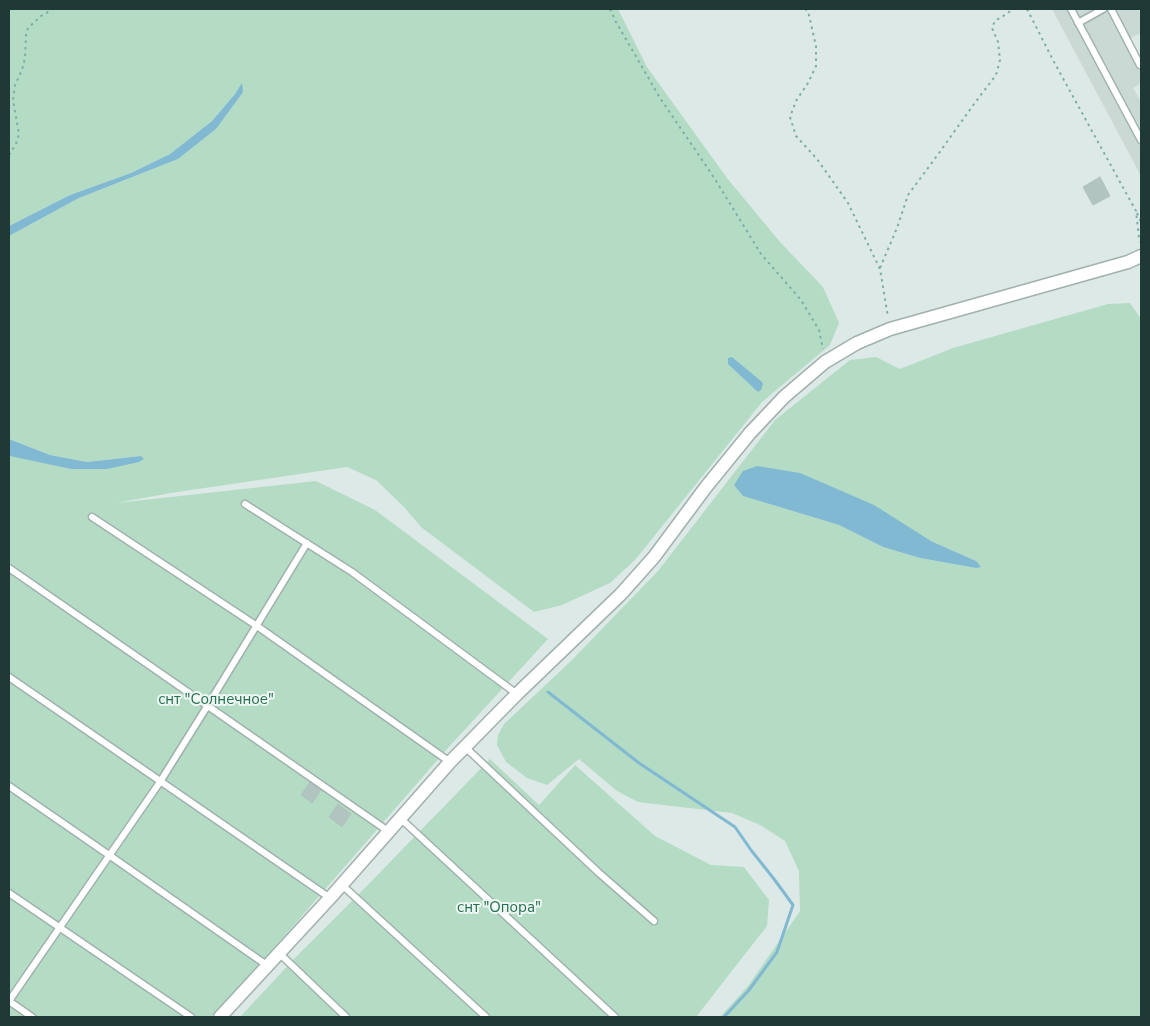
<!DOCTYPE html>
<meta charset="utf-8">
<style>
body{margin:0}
#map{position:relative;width:1150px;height:1026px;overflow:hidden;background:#dde9e6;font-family:"Nunito Sans",sans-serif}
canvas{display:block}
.frame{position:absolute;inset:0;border:10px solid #1e3936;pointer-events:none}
</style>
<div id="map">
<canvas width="1150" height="1026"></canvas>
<div class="frame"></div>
</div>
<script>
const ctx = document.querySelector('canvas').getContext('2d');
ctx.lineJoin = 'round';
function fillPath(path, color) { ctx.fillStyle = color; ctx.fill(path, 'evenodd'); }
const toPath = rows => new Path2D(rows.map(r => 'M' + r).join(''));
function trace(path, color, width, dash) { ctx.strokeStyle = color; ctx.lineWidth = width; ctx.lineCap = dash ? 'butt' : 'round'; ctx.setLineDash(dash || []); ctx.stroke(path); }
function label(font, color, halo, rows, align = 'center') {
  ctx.font = font + ' "Nunito Sans",sans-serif'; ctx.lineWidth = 4; ctx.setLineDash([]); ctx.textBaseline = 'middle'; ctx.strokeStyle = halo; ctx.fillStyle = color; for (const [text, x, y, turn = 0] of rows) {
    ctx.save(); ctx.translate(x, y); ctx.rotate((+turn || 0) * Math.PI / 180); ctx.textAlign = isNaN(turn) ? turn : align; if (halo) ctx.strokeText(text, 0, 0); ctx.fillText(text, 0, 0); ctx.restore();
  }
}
const built = toPath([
 [1052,9,1138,9,1141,14,1141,33,1131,38,1141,61,1141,83,1133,88,1141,102,1141,176]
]);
const green = toPath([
 [9,9,618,9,647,67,727,178,780,242,823,287,839,323,830,345,762,402,635,560,610,583,562,605,534,612,421,527,405,508,376,480,347,467,171,493,116,503,316,481,375,510,548,639,447,749,268,955,211,1017,9,1017,9,455,71,469,107,469,141,456,87,462,50,455,9,439,9,236,79,198,178,159,216,129,241,84,235,94,212,121,170,154,131,173,70,195,9,226],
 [1130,303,1141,319,1141,1017,720,1017,748,986,800,911,799,871,785,841,760,825,732,813,638,802,617,791,579,759,547,785,527,778,506,762,497,745,498,735,504,724,571,661,658,571,775,420,850,360,876,357,900,369,953,348,1108,304],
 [743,496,931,541,976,561,976,568,920,558,883,547,839,525],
 [490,759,539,805,575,765,655,836,711,865,744,867,769,900,767,926,696,1017,240,1017,294,959,359,894]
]);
const water = toPath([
 [242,83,243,92,216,129,178,159,79,198,9,236,9,226,70,195,131,173,170,154,212,121,235,94],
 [732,357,762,382,763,384,761,390,758,392,728,364,728,358],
 [9,439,50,455,87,462,141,456,144,459,139,462,107,469,71,469,10,456],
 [757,466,800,473,874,505,931,541,976,561,981,567,976,568,920,558,883,547,839,525,743,496,734,485,743,471]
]);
const stream = toPath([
 [548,692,639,763,735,827,751,850,774,879,793,905,777,952,749,990,724,1017]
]);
const building = toPath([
 [1100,177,1110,196,1093,205,1083,187,1100,177],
 [310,782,321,790,312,803,301,795,310,782],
 [338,804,351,814,342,827,329,817,338,804]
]);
const path = toPath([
 [610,9,616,22,660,98,713,176,761,254,801,300,819,330,823,349],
 [805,9,808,11,816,46,816,66,808,83,796,101,790,117,796,136,817,159,848,203,880,269,888,317],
 [1027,9,1054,62,1136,211,1139,238,1141,243],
 [9,155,16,144,19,134,13,100,15,85,22,70,25,58,26,34,28,28,41,16,53,9],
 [1137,213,1141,222],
 [880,268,897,228,908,195,939,153,974,104,996,75,1000,60,998,42,992,28,995,21,1008,13,1012,9]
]);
const lane = toPath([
 [1071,9,1141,140],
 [1111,9,1140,65],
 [1078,23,1103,9],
 [245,504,352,572,517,694],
 [92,517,257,626,450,762],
 [9,568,388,831],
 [9,677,330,898],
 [465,747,599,873,654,921],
 [9,786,109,855,268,966],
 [400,818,615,1017],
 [342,885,486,1017],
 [9,893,191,1017],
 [279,953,346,1017],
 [9,1001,160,782,208,705,307,543],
 [9,1001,32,1017]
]);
const street = toPath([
 [220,1017,330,898,450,762,517,694,621,594,654,557,706,487,750,433,784,397,825,362,857,343,890,329,1128,262,1141,256]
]);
const parkNames = [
 ["снт \"Солнечное\"",216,700],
 ["снт \"Опора\"",499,908]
];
fillPath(built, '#cbd9d5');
fillPath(green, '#b4dcc5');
fillPath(water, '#81b8d2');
trace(stream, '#81b8d2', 3);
fillPath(building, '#b2c4bf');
trace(building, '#afc3be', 1);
trace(lane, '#a0b1ae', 9);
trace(street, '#a0b1ae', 15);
trace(path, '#7caea7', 2, [2.5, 4]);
trace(lane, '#fff', 6);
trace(street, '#fff', 12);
label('15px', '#277150', '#edf6f3', parkNames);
</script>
